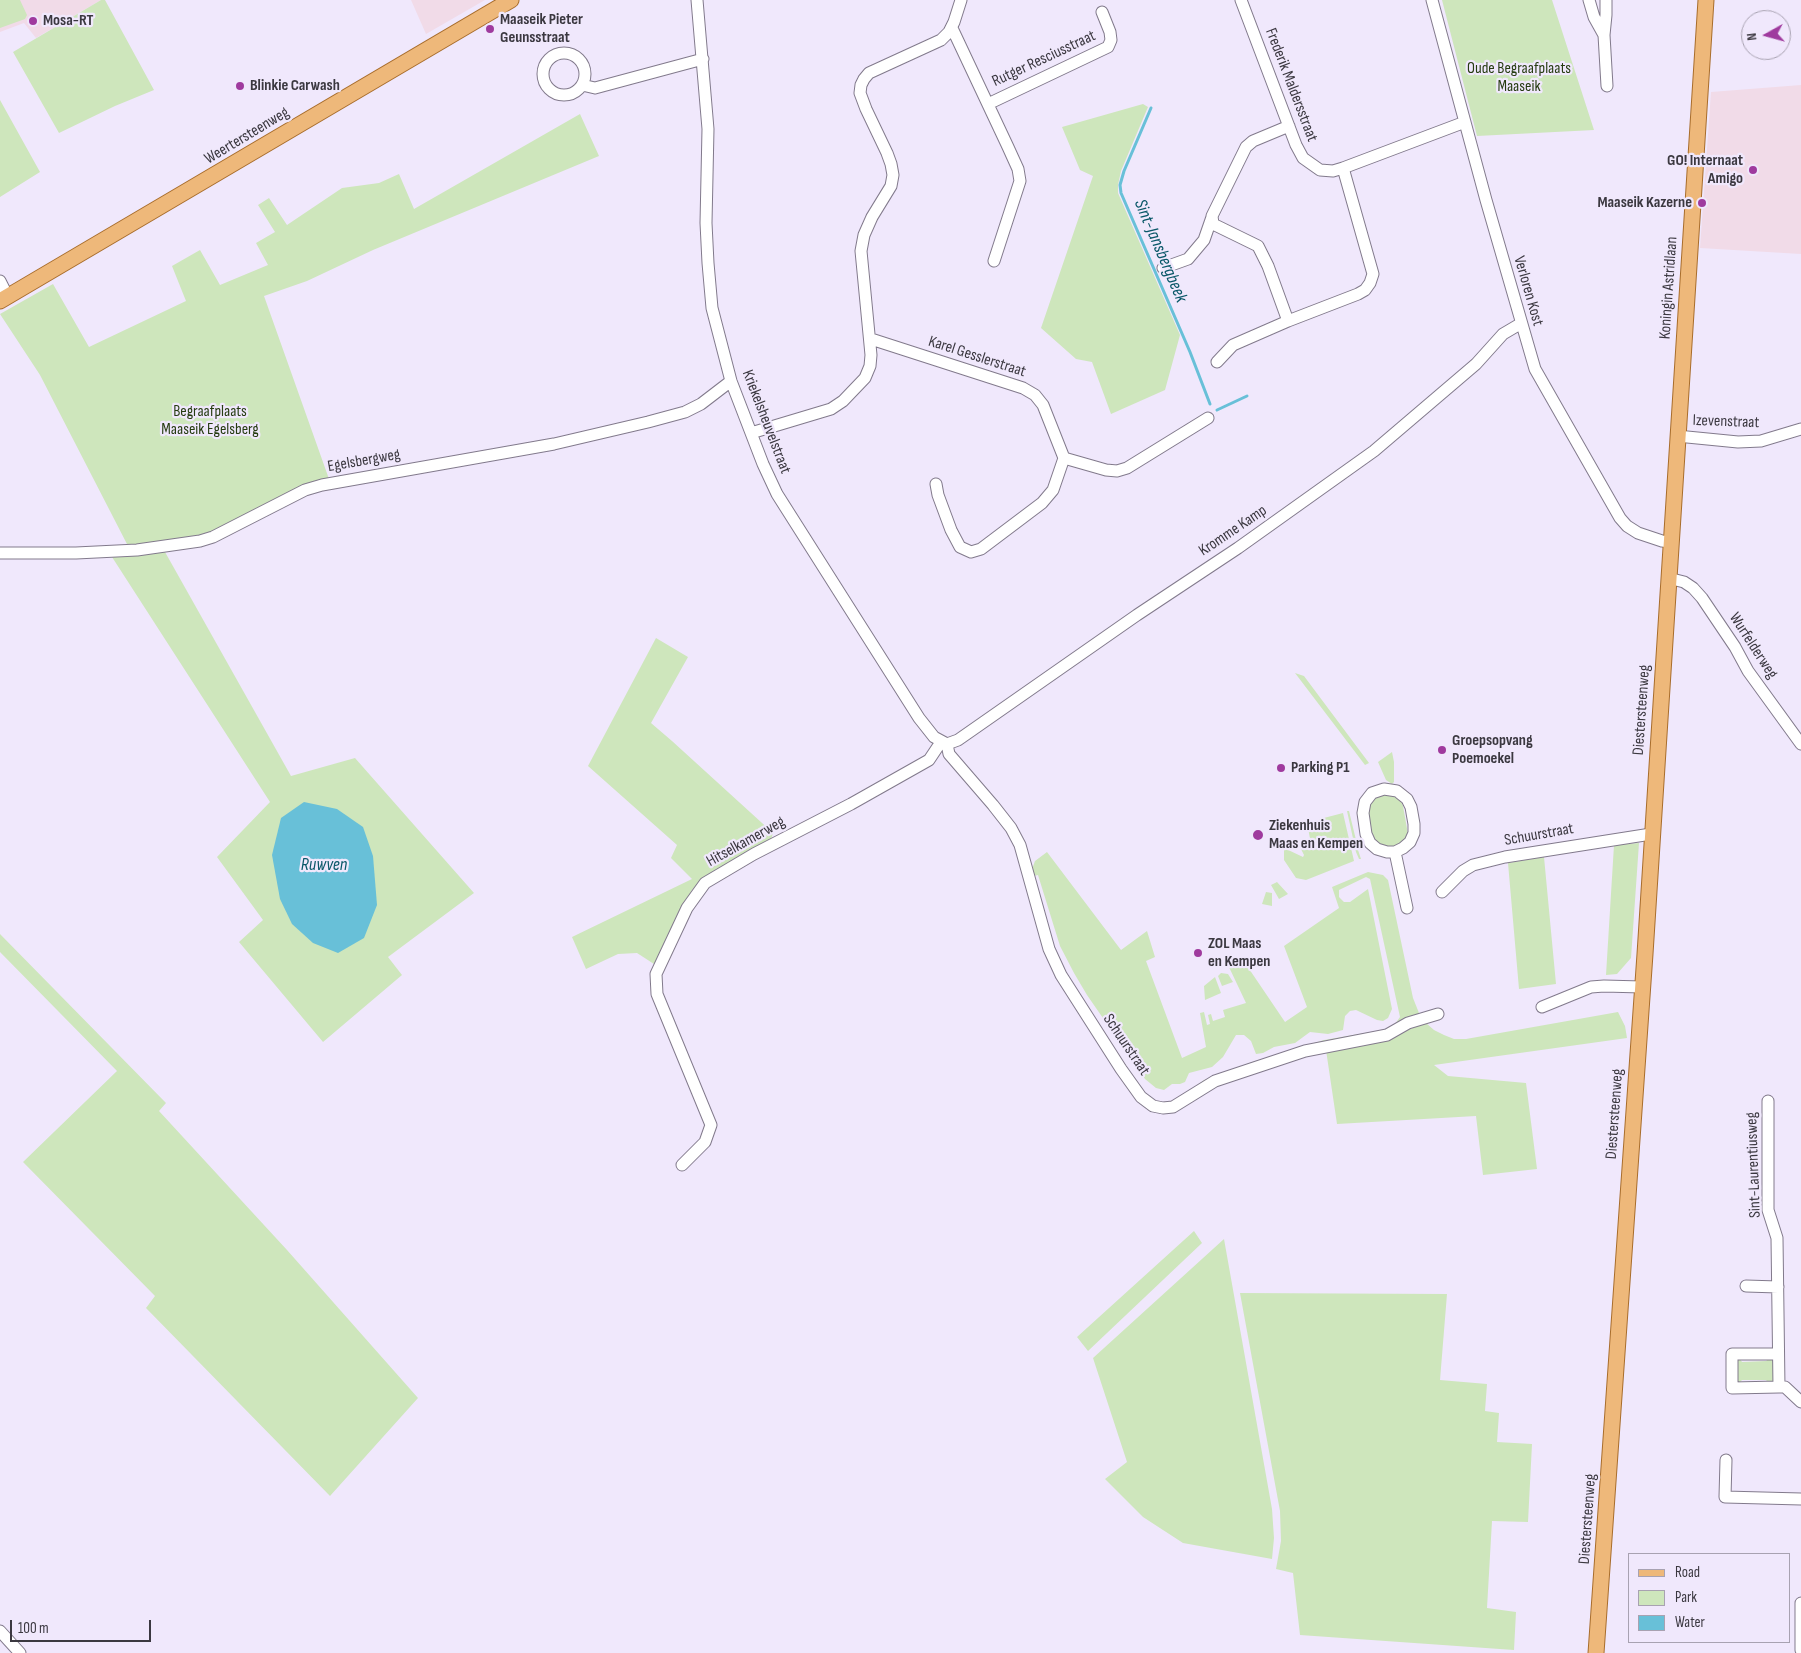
<!DOCTYPE html>
<style>
body{margin:0}
#map{position:relative;width:1801px;height:1653px;overflow:hidden;background:#f0e8fc;font-family:"Sofia Sans Condensed",sans-serif}
canvas{display:block}
.legend{position:absolute;left:1628px;top:1553px;width:162px;height:90px;box-sizing:border-box;background:#f0e8fc;border:1px solid #a8a2b1;margin:0;padding:6px 9px;list-style:none;font-size:15px;color:#3b3840}
.legend li{display:flex;align-items:center;gap:10px;height:25px}
.legend b{width:25px;border:1px solid #a8a2b1}
.north{position:absolute;left:1741px;top:10px;width:50px;height:50px;box-sizing:border-box;background:#f0e8fc;border:1px solid #a8a2b1;border-radius:50%;rotate:263deg;font-size:14px;font-weight:700;line-height:20px;text-align:center;color:#3b3840}
.north::after{content:'';display:block;margin:auto;width:18px;height:22px;background:#9f3a9e;clip-path:polygon(50% 0,100% 100%,50% 72%,0 100%)}
.scale{position:absolute;left:10px;top:1620px;width:141px;height:22px;box-sizing:border-box;border:2px solid #3b3840;border-top:0;padding-left:6px;font-size:15px;line-height:18px;white-space:nowrap;color:#3b3840;-webkit-text-stroke:4px #f0e8fc;paint-order:stroke}
</style>
<div id="map">
<canvas width="1801" height="1653"></canvas>
<ul class="legend">
<li><b style="height:6px;background:#eeb87a"></b>Road</li>
<li><b style="height:14px;background:#cee6bc"></b>Park</li>
<li><b style="height:14px;background:#68c0d8"></b>Water</li>
</ul>
<div class="north">N</div>
<div class="scale">100 m</div>
</div>
<script>
const ctx = document.querySelector('canvas').getContext('2d');
ctx.lineJoin = 'round';
function fillPath(path, color) { ctx.fillStyle = color; ctx.fill(path, 'evenodd'); }
const toPath = rows => new Path2D(rows.map(r => 'M' + r).join(''));
function trace(path, color, width, dash) { ctx.strokeStyle = color; ctx.lineWidth = width; ctx.lineCap = dash ? 'butt' : 'round'; ctx.setLineDash(dash || []); ctx.stroke(path); }
function label(font, color, halo, rows, align = 'center') {
  ctx.font = font + ' "Sofia Sans Condensed",sans-serif'; ctx.lineWidth = 4.5; ctx.setLineDash([]); ctx.textBaseline = 'middle'; ctx.strokeStyle = halo; ctx.fillStyle = color; for (const [text, x, y, turn = 0] of rows) {
    ctx.save(); ctx.translate(x, y); ctx.rotate((+turn || 0) * Math.PI / 180); ctx.textAlign = isNaN(turn) ? turn : align; if (halo) ctx.strokeText(text, 0, 0); ctx.fillText(text, 0, 0); ctx.restore();
  }
}
const education = toPath([
 [0,0,101,0,36,38,24,23,0,32],
 [411,0,485,0,426,34],
 [1801,85,1801,254,1700,248,1711,92]
]);
const green = toPath([
 [0,0,20,0,27,15,25,19,0,28],
 [101,0,105,0,154,90,115,106,59,133,13,52],
 [1442,0,1552,0,1594,130,1477,136],
 [0,100,40,172,0,197],
 [1143,104,1148,107,1121,171,1118,185,1118,193,1180,335,1165,390,1111,414,1092,362,1076,359,1041,328,1093,176,1080,170,1062,127],
 [580,114,599,156,373,250,307,281,264,296,329,479,197,539,128,546,40,375,0,314,53,284,89,347,186,301,172,266,200,250,220,285,268,265,256,243,275,232,258,205,269,198,287,225,342,188,379,183,399,174,414,209],
 [165,552,291,776,355,758,474,893,388,957,402,975,323,1042,239,942,263,920,217,857,270,802,112,557],
 [656,638,688,657,651,723,672,741,773,833,770,843,699,883,692,890,654,964,637,953,618,954,586,969,572,937,692,879,671,858,677,845,588,766],
 [1295,673,1304,676,1369,763,1365,765],
 [1392,752,1394,762,1394,782,1392,784,1386,780,1378,762],
 [1387,794,1395,796,1401,801,1403,806,1408,834,1401,846,1385,849,1376,842,1373,836,1368,814,1369,806,1374,799,1378,796],
 [1347,811,1349,811,1356,840,1354,841,1355,847,1357,847,1361,859,1359,859,1356,852],
 [1343,813,1354,861,1306,880,1296,878,1284,860,1284,848,1303,857,1304,855,1301,849,1311,844,1308,828,1320,819],
 [1639,843,1631,958,1617,974,1606,975,1614,845],
 [1047,852,1121,950,1147,931,1155,957,1146,961,1182,1058,1206,1047,1200,1013,1204,1012,1207,1025,1210,1024,1208,1015,1211,1014,1213,1021,1225,1017,1223,1010,1246,1003,1228,965,1241,957,1285,1022,1307,1007,1284,946,1339,908,1332,887,1368,872,1383,875,1388,880,1413,998,1419,1013,1415,1018,1406,1021,1387,1032,1310,1047,1212,1079,1174,1105,1162,1106,1157,1105,1142,1095,1107,1044,1064,977,1051,950,1031,872,1035,861],
 [1038,875,1060,946,1074,973,1087,995,1145,1079,1156,1088,1164,1090,1172,1084,1180,1084,1185,1082,1189,1073,1212,1067,1223,1057,1236,1035,1244,1035,1251,1041,1256,1054,1263,1053,1274,1047,1295,1043,1310,1032,1328,1034,1343,1030,1345,1016,1350,1011,1356,1010,1377,1020,1383,1021,1388,1018,1392,1009,1368,889,1350,902,1344,902,1339,897,1339,890,1366,877,1370,879,1400,1017,1395,1024,1388,1029,1324,1040,1252,1062,1204,1080,1177,1100,1161,1103,1153,1100,1146,1095,1068,979,1051,942,1034,876],
 [1544,857,1556,984,1519,989,1508,863],
 [1277,882,1288,894,1279,899,1271,885],
 [1266,892,1272,893,1272,906,1262,904],
 [0,934,166,1103,159,1111,287,1250,418,1398,330,1496,146,1308,155,1296,23,1162,117,1071,0,952],
 [1221,973,1228,974,1233,982,1222,986,1218,976],
 [1215,977,1221,993,1205,1000,1204,986],
 [1618,1012,1625,1026,1627,1038,1434,1065,1448,1076,1526,1083,1537,1169,1483,1175,1476,1116,1337,1124,1326,1050,1395,1033,1426,1023,1434,1030,1444,1035,1454,1039,1466,1039],
 [1194,1231,1202,1243,1088,1351,1077,1337],
 [1224,1239,1272,1509,1274,1538,1272,1559,1183,1543,1143,1517,1105,1479,1127,1462,1093,1358],
 [1240,1293,1447,1294,1440,1380,1487,1384,1485,1411,1499,1413,1497,1442,1532,1444,1528,1522,1492,1521,1487,1608,1516,1612,1514,1650,1300,1635,1293,1573,1276,1569,1281,1541,1280,1511],
 [1739,1358,1742,1362,1766,1361,1770,1358,1773,1361,1773,1381,1770,1384,1766,1380,1742,1380,1738,1384,1736,1382,1737,1359]
]);
const water = toPath([
 [304,802,337,809,363,827,373,856,377,905,364,938,338,953,313,943,292,924,280,899,272,855,281,818]
]);
const stream = toPath([
 [1151,108,1124,171,1120,185,1121,193,1190,352,1210,404],
 [1217,410,1247,396]
]);
const minor = toPath([
 [697,0,708,129,706,223,708,263,712,308,731,381,763,464,777,494,919,718,934,737,947,744],
 [1241,0,1296,145,1303,158,1320,170,1333,171,1343,168,1465,122],
 [1432,0,1486,200,1535,369,1620,518,1627,526,1638,533,1662,541,1670,542],
 [1589,0,1594,17,1604,35],
 [1606,0,1606,15,1604,35,1607,86],
 [952,28,1008,147,1018,169,1020,181,994,261],
 '543 74a21 21 0 1 1 42 0a21 21 0 1 1-42 0Z',
 [582,85,595,88,703,59],
 [988,104,1108,47,1111,40,1110,32,1102,12],
 [1163,268,1188,259,1204,240,1212,217],
 [0,281,8,297],
 [1288,321,1268,266,1258,246,1213,224,1212,216,1246,147,1253,141,1289,126],
 [871,339,1023,388,1035,395,1043,405,1064,458,1053,490,1042,503,981,549,971,552,960,547,951,530,938,495,936,484],
 [1217,362,1233,345,1288,321,1358,294,1365,290,1370,283,1373,274,1343,168],
 [751,433,831,409,843,401,865,378,870,366,871,355,861,251,864,235,872,217,891,186,893,175,891,164,887,153,866,109,860,93,861,85,864,79,869,73,941,40,949,32,954,22,961,0],
 [1677,436,1738,442,1761,441,1801,429],
 [1064,458,1106,470,1117,471,1127,468,1208,418],
 [0,553,76,553,137,550,200,541,213,537,305,490,322,485,554,444,648,422,685,412,701,404,731,381],
 [1668,578,1684,582,1693,588,1702,598,1735,647,1748,671,1801,744],
 [947,744,949,754,993,805,1011,828,1020,845,1049,949,1061,975,1121,1069,1141,1097,1153,1106,1163,1108,1173,1107,1215,1081,1305,1051,1387,1035,1408,1023,1438,1014],
 [947,744,958,740,1137,615,1238,548,1374,451,1476,364,1503,334,1520,324],
 [1384,789,1397,791,1407,799,1411,807,1414,824,1414,833,1410,842,1403,848,1395,852,1387,852,1377,849,1370,843,1366,834,1363,813,1365,802,1372,793,1384,789],
 [1395,852,1407,908],
 [1442,892,1463,871,1473,865,1505,857,1651,834],
 [1542,1007,1591,987,1604,986,1642,987],
 [1768,1101,1768,1210,1777,1238,1779,1387,1785,1387,1801,1402],
 [682,1165,705,1142,711,1125,657,994,656,974,687,908,705,883,754,854,851,804,929,760,941,742],
 [1746,1286,1778,1287],
 [1778,1354,1732,1354,1732,1388,1779,1387],
 [1726,1460,1725,1497,1801,1499],
 [1801,1603,1801,1650],
 [0,1631,20,1653]
]);
const major = toPath([
 [0,301,511,0],
 [1596,1653,1645,954,1706,0]
]);
const markers = [
 [33,21,5,"#9f3a9e"],
 [490,29,5,"#9f3a9e"],
 [240,86,5,"#9f3a9e"],
 [1753,170,5,"#9f3a9e"],
 [1702,203,5,"#9f3a9e"],
 [1442,750,5,"#9f3a9e"],
 [1281,768,5,"#9f3a9e"],
 [1258,835,6,"#9f3a9e"],
 [1198,953,5,"#9f3a9e"]
];
const poiNames = [
 ["Maaseik Pieter",500,20],
 ["Geunsstraat",500,38],
 ["Mosa-RT",43,21],
 ["Blinkie Carwash",250,86],
 ["GO! Internaat",1743,161,"right"],
 ["Amigo",1743,179,"right"],
 ["Maaseik Kazerne",1692,203,"right"],
 ["Groepsopvang",1452,741],
 ["Poemoekel",1452,759],
 ["Parking P1",1291,768],
 ["Ziekenhuis",1269,826],
 ["Maas en Kempen",1269,844],
 ["ZOL Maas",1208,944],
 ["en Kempen",1208,962]
];
const streetNames = [
 ["Rutger Resciusstraat",1044,59,-25],
 ["Frederik Maldersstraat",1291,85,69],
 ["Weertersteenweg",247,136,-31],
 ["Koningin Astridlaan",1669,288,-86],
 ["Verloren Kost",1528,291,74],
 ["Karel Gesslerstraat",977,357,18],
 ["Kriekelsheuvelstraat",766,422,69],
 ["Izevenstraat",1726,422,2],
 ["Egelsbergweg",364,461,-10],
 ["Kromme Kamp",1233,531,-34],
 ["Wurfelderweg",1753,646,57],
 ["Diestersteenweg",1642,710,-86],
 ["Schuurstraat",1539,835,-10],
 ["Hitselkamerweg",746,842,-29],
 ["Schuurstraat",1126,1045,56],
 ["Diestersteenweg",1615,1114,-86],
 ["Sint-Laurentiusweg",1754,1165,-92],
 ["Diestersteenweg",1588,1519,-86]
];
const parkNames = [
 ["Oude Begraafplaats",1519,69],
 ["Maaseik",1519,87],
 ["Begraafplaats",210,412],
 ["Maaseik Egelsberg",210,430]
];
const waterNames = [
 ["Sint-Jansbergbeek",1160,251,67],
 ["Ruwven",324,865]
];
fillPath(education, '#f1dbe8');
fillPath(green, '#cee6bc');
fillPath(water, '#68c0d8');
trace(stream, '#68c0d8', 3);
trace(minor, '#827a8c', 13);
trace(major, '#a86d2c', 17);
trace(minor, '#fff', 11);
trace(major, '#eeb87a', 15);
for (const [x, y, r, color] of markers) { const dot = new Path2D(); dot.arc(x, y, r, 0, 2 * Math.PI); ctx.fillStyle = color; ctx.fill(dot); trace(dot, '#f0e8fc', 2); }
label('bold 16px', '#3b3840', '#f0e8fc', poiNames, 'left');
label('16px', '#3b3840', '#f0e8fc', streetNames);
label('16px', '#263c11', '#f0e8fc', parkNames);
label('italic 18px', '#095768', '#f0e8fc', waterNames);
</script>
